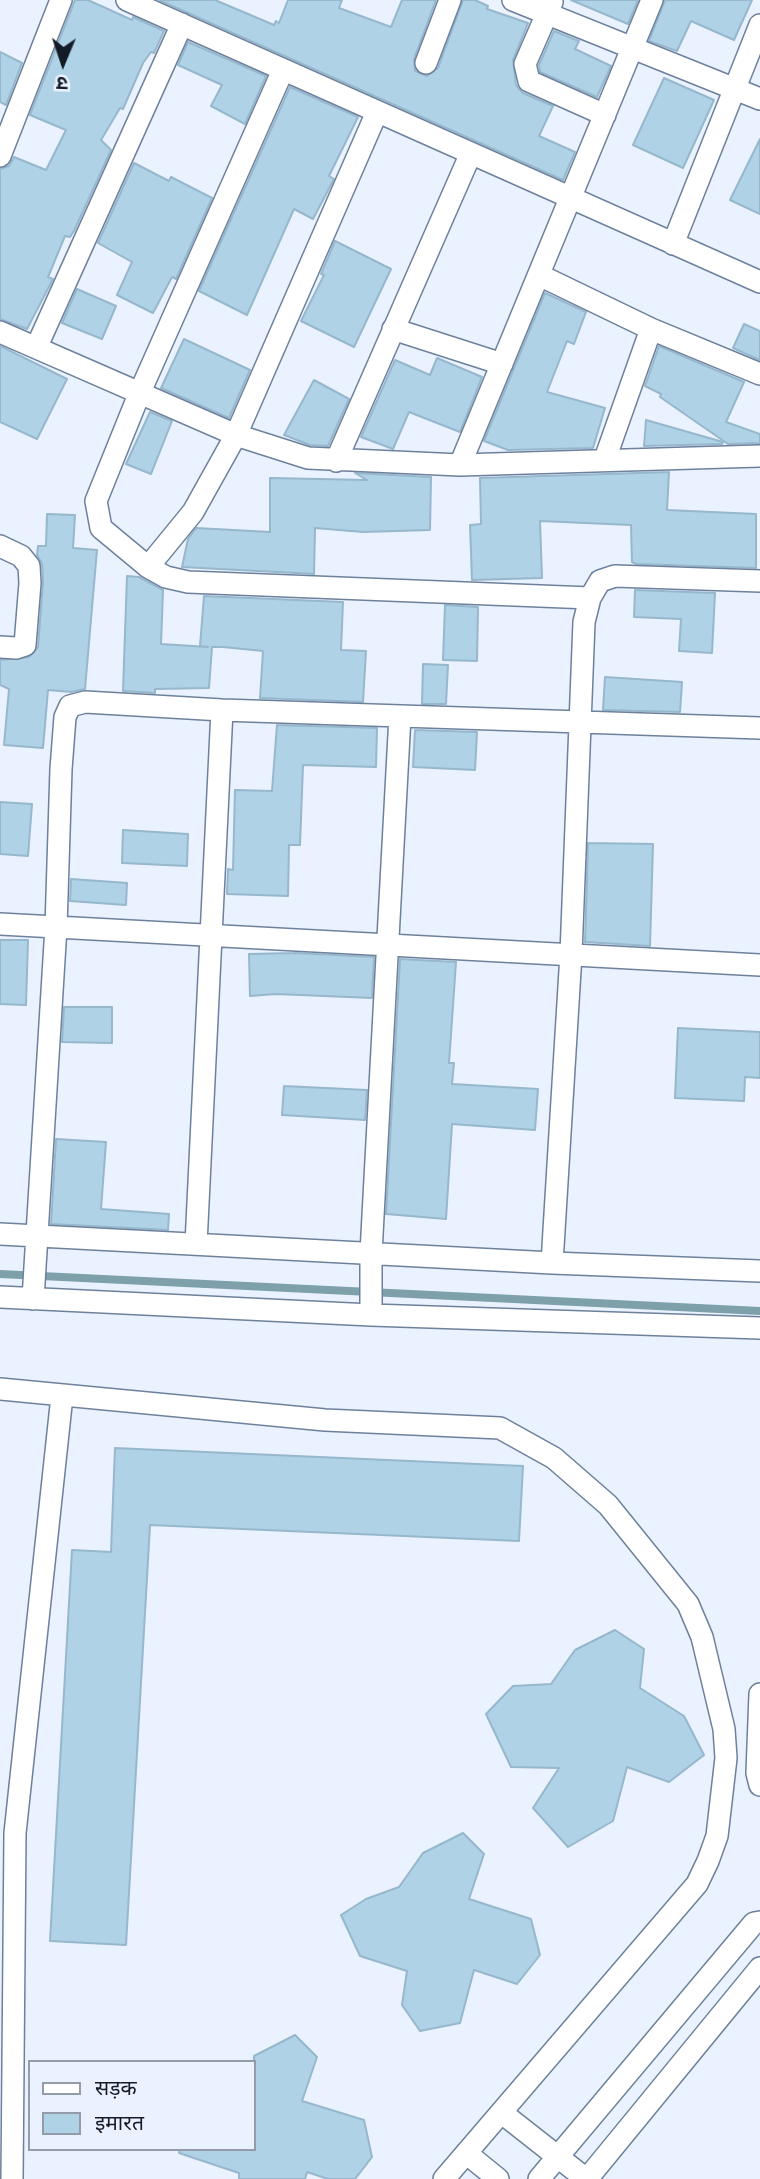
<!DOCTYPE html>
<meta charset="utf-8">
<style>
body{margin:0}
#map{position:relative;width:760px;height:2179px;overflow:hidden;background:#e9f2fe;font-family:Manrope,"Noto Sans Devanagari",sans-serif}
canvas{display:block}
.legend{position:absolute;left:28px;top:2060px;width:228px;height:91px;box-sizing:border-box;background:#e9f2fe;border:2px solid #939ca8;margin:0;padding:9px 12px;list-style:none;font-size:21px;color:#131b26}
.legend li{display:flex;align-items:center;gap:14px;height:35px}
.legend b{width:35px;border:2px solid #939ca8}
.north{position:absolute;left:28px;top:28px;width:70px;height:70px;-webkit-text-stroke:5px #e9f2fe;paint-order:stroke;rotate:182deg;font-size:19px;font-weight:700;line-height:28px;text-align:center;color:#131b26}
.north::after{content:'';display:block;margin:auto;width:24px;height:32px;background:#131b26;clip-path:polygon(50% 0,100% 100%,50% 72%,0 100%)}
</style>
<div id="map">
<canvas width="760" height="2179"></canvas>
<ul class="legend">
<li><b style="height:9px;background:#fff"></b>सड़क</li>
<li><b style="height:19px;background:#b0d2e7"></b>इमारत</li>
</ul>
<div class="north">उ</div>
</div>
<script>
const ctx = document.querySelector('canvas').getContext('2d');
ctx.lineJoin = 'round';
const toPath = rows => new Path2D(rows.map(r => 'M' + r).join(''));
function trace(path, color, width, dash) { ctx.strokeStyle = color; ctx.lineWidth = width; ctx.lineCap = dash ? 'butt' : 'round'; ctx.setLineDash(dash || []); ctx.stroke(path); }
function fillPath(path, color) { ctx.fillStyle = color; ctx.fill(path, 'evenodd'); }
const stream = toPath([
 [0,1274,760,1311]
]);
const building = toPath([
 [75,0,88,0,132,20,133,17,164,31,154,53,151,52,143,63,123,109,120,108,101,140,111,150,74,231,70,237,65,236,48,277,53,279,27,329,0,319,0,169,9,166,14,157,46,170,66,130,30,115,75,0],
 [159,0,215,0,274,25,276,21,279,23,288,0,342,0,339,8,391,27,402,0,436,0,414,59,415,71,427,76,438,68,463,0,475,0,488,6,487,9,528,23,513,60,516,85,523,93,553,106,539,136,575,152,563,180,159,0],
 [571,0,638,0,628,24,571,0],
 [665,0,752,0,734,40,691,21,677,51,649,41,665,0],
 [554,31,579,41,575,49,611,66,597,97,540,72,539,65,554,31],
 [188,42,266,76,245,124,211,106,222,85,178,65,188,42],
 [0,52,22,63,6,105,0,102,0,52],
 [664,78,714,100,683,168,633,145,664,78],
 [290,87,358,117,329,176,334,179,313,219,294,209,247,315,199,291,290,87],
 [760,139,760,214,730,200,760,139],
 [134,163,169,181,171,177,212,198,176,279,172,277,153,313,117,295,132,262,98,243,134,163],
 [335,241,391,269,354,347,301,321,324,275,321,274,335,241],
 [77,289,116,306,102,339,62,323,77,289],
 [545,293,586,312,574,344,567,341,547,392,605,408,593,448,508,450,484,441,545,293],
 [744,324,760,331,760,360,733,348,744,324],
 [184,339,250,370,229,418,161,388,184,339],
 [0,346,67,379,37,439,0,422,0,346],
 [659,346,744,382,726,422,760,434,760,443,728,444,660,397,661,394,645,386,659,346],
 [437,358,482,377,460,432,409,412,393,449,361,437,395,360,430,375,437,358],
 [314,380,349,399,328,446,310,445,284,435,314,380],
 [150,412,172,421,151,474,126,464,150,412],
 [646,420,723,442,722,444,644,446,646,420],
 [669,472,667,510,756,514,756,568,636,564,632,562,631,525,540,521,542,578,472,580,470,525,481,524,480,478,669,472],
 [355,473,431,477,430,530,363,532,315,528,314,574,182,567,188,539,196,528,270,532,270,478,367,480,355,473],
 [47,514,75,515,73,548,97,550,85,689,71,692,48,690,43,748,4,745,9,689,0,685,0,660,29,657,38,647,43,582,42,564,37,555,38,546,46,546,47,514],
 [127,576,139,577,163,590,161,644,208,647,200,646,204,596,343,602,341,650,366,651,363,702,260,698,263,651,223,647,212,647,209,688,155,689,155,693,123,691,127,576],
 [635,590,715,593,712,653,679,651,681,619,634,617,635,590],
 [445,605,478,607,477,661,443,660,445,605],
 [423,664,448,665,446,704,422,704,423,664],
 [605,677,682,682,680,712,603,710,605,677],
 [277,725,377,728,376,767,303,765,300,845,289,845,288,896,227,894,228,869,233,870,235,790,272,791,277,725],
 [415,730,477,732,475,770,413,767,415,730],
 [0,802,32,804,28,856,0,854,0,802],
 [123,830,188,834,187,866,122,863,123,830],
 [588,843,653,844,650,946,585,942,588,843],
 [71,879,127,883,126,905,70,901,71,879],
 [0,940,28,940,26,1005,0,1004,0,940],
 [295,953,374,957,372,998,276,994,250,996,249,954,295,953],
 [400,959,456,962,449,1063,454,1063,452,1084,538,1089,535,1130,452,1124,446,1219,386,1214,400,959],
 [64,1007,112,1007,112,1043,62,1042,64,1007],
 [678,1028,760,1032,760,1078,745,1077,744,1101,675,1098,678,1028],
 [284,1086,367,1090,365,1120,282,1115,284,1086],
 [56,1139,106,1142,101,1209,169,1214,168,1230,51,1224,56,1139],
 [115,1448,523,1466,519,1541,150,1525,126,1945,50,1941,72,1550,111,1552,115,1448],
 [615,1630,644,1649,640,1688,684,1716,704,1755,669,1782,627,1767,613,1821,568,1847,533,1808,559,1768,511,1767,486,1714,513,1686,551,1684,575,1650,615,1630],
 [463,1833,484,1854,469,1899,531,1919,540,1955,517,1984,474,1970,460,2023,420,2031,402,2005,407,1971,360,1956,341,1915,366,1899,399,1887,423,1853,463,1833],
 [295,2035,317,2057,302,2101,364,2120,372,2157,355,2179,328,2179,307,2172,305,2179,239,2179,239,2173,179,2153,180,2149,254,2149,254,2056,295,2035]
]);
const street = toPath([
 [127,0,760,282],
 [513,0,760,99],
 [552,2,525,64,529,81,605,115],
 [426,63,450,0],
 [283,70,140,392,96,501,101,528,148,567,166,577,188,582,590,598],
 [0,156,61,0],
 [673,244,760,25],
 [539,275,651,329,760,374],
 [393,329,502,364],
 [0,332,236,435,308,458,460,465,760,456],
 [37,346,182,24],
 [605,459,651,329],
 [336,461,471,153],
 [460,465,652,0],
 [0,546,21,556,29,566,30,583,25,645,16,648,0,647],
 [148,567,193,512,236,435,377,112],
 [0,924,760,965],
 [0,1234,552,1263,760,1271],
 [196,1244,222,710],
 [552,1263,571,954,584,622,590,598,600,581,615,576,760,581],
 [0,1297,371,1315,760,1328],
 [33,1299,56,927,61,769,65,717,70,706,85,702,222,710,760,728],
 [371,1315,371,1253,400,716],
 [0,1389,325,1420,500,1428,554,1458,608,1505,688,1604,702,1637,724,1729,726,1758,717,1836,708,1861,697,1884,444,2179],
 [760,1694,757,1773,760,1785],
 [502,2113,586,2179],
 [466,2153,498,2179],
 [12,2179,15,1833,62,1396],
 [539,2179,754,1923,760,1922],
 [587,2179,760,1968]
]);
trace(stream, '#7ea0aa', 8);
fillPath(building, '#b0d2e7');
trace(building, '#96b7cc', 2);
trace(street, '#6d819c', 24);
trace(street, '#fff', 21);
</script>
